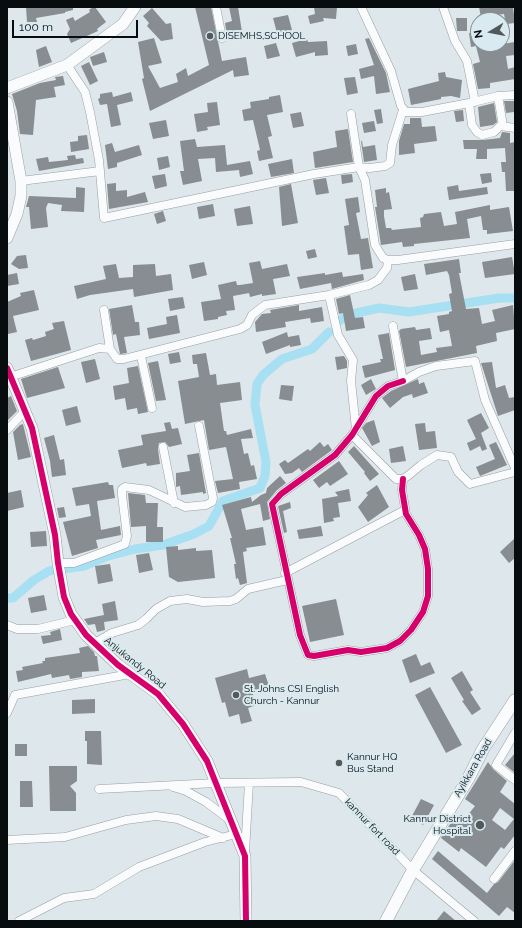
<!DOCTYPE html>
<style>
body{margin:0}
#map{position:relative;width:522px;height:928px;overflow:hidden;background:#dee7eb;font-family:Raleway,sans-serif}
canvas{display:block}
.frame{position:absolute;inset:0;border:8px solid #070d0f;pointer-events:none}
.north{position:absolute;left:470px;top:12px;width:40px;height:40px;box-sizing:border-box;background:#d9eaf0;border:1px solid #859296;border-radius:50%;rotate:260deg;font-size:11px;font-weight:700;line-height:16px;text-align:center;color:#070d0f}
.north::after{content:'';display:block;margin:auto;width:14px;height:18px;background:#52595c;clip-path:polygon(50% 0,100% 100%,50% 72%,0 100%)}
.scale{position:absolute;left:12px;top:20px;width:126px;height:18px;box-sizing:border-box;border:2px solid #070d0f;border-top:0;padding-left:5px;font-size:12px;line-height:14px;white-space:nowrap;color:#070d0f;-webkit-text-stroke:3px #d9eaf0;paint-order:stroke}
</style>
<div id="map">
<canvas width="522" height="928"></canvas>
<div class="frame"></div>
<div class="north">N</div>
<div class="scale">100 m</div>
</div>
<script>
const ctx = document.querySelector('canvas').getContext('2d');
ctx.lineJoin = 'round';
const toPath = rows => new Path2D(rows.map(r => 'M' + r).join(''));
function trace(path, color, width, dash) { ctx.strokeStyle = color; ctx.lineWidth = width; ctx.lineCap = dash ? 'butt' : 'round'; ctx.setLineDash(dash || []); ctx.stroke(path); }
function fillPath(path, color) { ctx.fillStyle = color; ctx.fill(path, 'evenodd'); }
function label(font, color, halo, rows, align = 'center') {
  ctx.font = font + ' Raleway,sans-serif'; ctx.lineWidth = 4; ctx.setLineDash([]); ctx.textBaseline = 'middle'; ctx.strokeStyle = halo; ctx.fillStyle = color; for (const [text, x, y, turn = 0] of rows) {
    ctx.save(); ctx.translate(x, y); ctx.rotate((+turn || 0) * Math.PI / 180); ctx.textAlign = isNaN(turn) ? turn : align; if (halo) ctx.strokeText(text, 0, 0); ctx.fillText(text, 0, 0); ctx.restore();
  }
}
const canal = toPath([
 [339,321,348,315,379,308,409,312,499,298,515,298],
 [7,598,13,598,34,580,49,571,84,566,105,557,135,549,163,545,194,534,209,526,223,501,260,488,265,476,266,462,255,405,257,384,263,375,282,359,312,349,329,332]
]);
const building = toPath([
 [26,7,73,7,73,10,65,12,65,13,36,18,37,22,27,22],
 [93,7,95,7,106,22,97,29,98,31,71,43,67,34,70,29,66,20,73,17,75,21,90,12,89,10],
 [195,7,211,7,222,61,246,57,249,75,234,77,233,70,150,111,142,79,144,78,138,42,154,38,162,63,148,66,160,88,178,82,176,74,186,68,188,76,209,65],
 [229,7,238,7,242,32,227,35,225,23,232,21],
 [314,7,337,7,336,19,323,18,324,21,310,24,308,16,315,14],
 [479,7,513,7,515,23,506,24,504,14,481,17],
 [152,8,166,24,171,23,173,39,161,41,147,26,149,23,143,16],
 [288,15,292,30,277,33,273,18],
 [456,18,467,18,467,31,457,31],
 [477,32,478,44,502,44,515,42,515,55,506,56,508,69,515,67,515,79,490,83,490,88,478,89,473,64,480,62,476,46,471,47,469,33],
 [369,38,386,73,390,92,376,94,374,76,361,79,359,69,374,65,365,39],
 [307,39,308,42,327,41,328,55,315,56,315,52,296,57,292,43],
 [276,43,280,56,267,59,264,46],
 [356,44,358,54,348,56,346,46],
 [46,46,52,62,39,67,36,50],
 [104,52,107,62,93,66,90,57],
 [89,62,98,81,90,85,81,66],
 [445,72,446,77,462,80,460,98,451,96,441,97,441,99,411,105,408,89,439,81,438,73],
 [63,76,65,85,54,87,56,97,36,100,33,135,20,134,17,111,12,94,40,83,56,80,55,77],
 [355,77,358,93,347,95,344,78],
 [112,92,113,97,131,92,133,101,117,105,121,125,111,127,107,104,100,105,98,99,100,98,100,94],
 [280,95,283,112,267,115,272,136,268,137,273,158,259,161,257,151,260,150,253,120,244,121,242,110,251,108,250,102,269,99,269,97],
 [504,101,515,101,514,112,506,113],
 [217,102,220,125,207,127,208,130,197,132,194,114,208,112,207,103],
 [494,103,497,122,493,125,480,127,478,107],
 [381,109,383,123,377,124,374,110],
 [463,110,464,121,456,122,454,111],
 [301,112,304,126,293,128,290,114],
 [410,118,421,118,422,127,435,126,437,141,414,144,415,153,399,155,399,141,404,124,410,124],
 [166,120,169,136,153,139,149,123],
 [374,121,376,131,364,133,362,123],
 [348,129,353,162,315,168,313,152,337,147,335,131],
 [502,132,510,133,510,143,515,142,515,191,506,191,505,172,502,172,501,162,506,162,505,148,487,149,487,159,476,159,477,149,464,149,463,140,483,140,500,138],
 [87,135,89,149,71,152,70,142,78,141,78,136],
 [195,139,197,147,225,145,227,165,250,161,253,174,240,177,239,170,216,172,215,158,198,159,202,181,183,185,180,171,184,171,180,141],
 [361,141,362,141,363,147,375,145,377,160,364,162],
 [112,143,115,152,139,145,142,155,117,163,117,167,108,169,105,145],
 [75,155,76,159,83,158,84,163,39,171,36,159,48,157,49,162,68,160,67,156],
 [168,156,170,167,159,170,157,158],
 [292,159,294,173,271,177,268,164],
 [491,173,492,182,482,184,480,174],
 [165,174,167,186,155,189,152,176],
 [352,174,353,182,342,184,341,175],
 [326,178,329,193,316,195,313,180],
 [116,183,116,191,127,190,127,197,145,192,148,202,109,209,107,184],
 [291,184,298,223,282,226,279,187],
 [458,185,459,191,487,187,488,194,449,200,447,187],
 [76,187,85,188,84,212,61,211,62,205,48,203,46,208,48,227,31,229,29,207,26,207,29,196,76,198],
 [386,188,386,193,389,192,392,209,384,210,384,216,386,228,391,228,392,230,421,227,420,218,423,217,424,214,441,212,444,226,457,224,455,212,490,205,490,210,509,207,513,231,487,234,487,230,483,230,481,216,467,219,470,238,414,244,414,246,403,247,402,242,381,245,375,207,377,207,375,190],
 [358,197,360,212,356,213,361,239,368,238,373,268,361,270,359,254,348,255,344,226,349,225,345,199],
 [213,204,215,216,199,219,197,207],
 [250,206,253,224,237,226,234,209],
 [163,211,166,221,157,224,154,214],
 [315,249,317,257,308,259,306,251],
 [26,255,28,268,19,269,11,264,17,256],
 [512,257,515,274,485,278,482,262],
 [459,259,461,273,459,273,466,309,479,308,482,324,495,321,492,310,513,305,515,329,496,333,497,341,476,346,477,353,406,367,399,331,401,329,415,327,416,330,430,328,432,339,419,341,421,355,437,352,436,348,452,346,449,330,440,332,437,316,449,314,449,312,452,311,449,294,452,293,449,275,447,271,426,275,424,264],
 [260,261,262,269,287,264,290,276,273,279,276,294,262,296,262,294,250,297,249,293,233,296,235,310,226,311,227,315,218,317,218,319,204,321,201,302,221,299,218,285,236,281,237,285,240,285,253,283,249,263],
 [204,262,207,275,192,279,189,265],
 [116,264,119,278,133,277,133,265,155,264,156,276,171,274,173,290,134,297,133,289,90,295,77,299,74,286,106,279,103,266],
 [342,272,343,277,363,274,364,280,332,289,331,283,300,289,297,277,325,273,325,275],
 [17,273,19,284,7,286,7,275],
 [415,274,418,289,404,291,401,277],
 [34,290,39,310,13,316,17,332,8,334,7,302,21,296,20,293],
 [350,295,355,318,363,317,365,328,346,331,343,313,339,314,336,299],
 [183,297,185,308,170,311,168,299],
 [132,305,135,322,139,322,140,335,124,337,127,353,120,354,116,334,113,335,109,309],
 [299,305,299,311,322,307,324,321,311,323,310,318,285,322,286,327,256,332,255,322,262,314,271,313,270,310],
 [177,315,180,333,149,339,147,328,167,324,166,317],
 [64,321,71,350,31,361,25,340,32,338,33,340,46,336,45,332,54,329,52,323],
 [287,332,288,337,299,335,301,345,290,347,290,345,266,354,262,342],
 [389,333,395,370,365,378,362,366,381,362,380,359,383,359,378,335],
 [179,352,181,362,170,364,168,354],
 [206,353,210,375,216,374,217,385,240,382,242,400,220,403,224,431,226,431,227,435,251,429,253,438,241,439,244,454,248,453,251,466,254,465,257,479,239,482,240,489,218,493,215,481,233,479,226,447,209,450,204,420,185,424,178,381,199,377,197,364,193,364,192,355],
 [344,356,347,361,347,368,337,370,335,357],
 [95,359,100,379,86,383,81,362],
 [158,361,166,400,156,401,148,363],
 [492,362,496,388,505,385,509,398,515,397,515,410,498,416,481,363],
 [138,366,148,412,138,414,137,408,127,410,125,398,115,400,113,386,129,383,127,368],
 [58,367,65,388,27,398,21,379],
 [371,379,376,389,366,395,361,385],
 [418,379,419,384,424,382,428,393,413,398,412,394,403,397,390,408,382,398,391,391],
 [281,385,294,386,292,401,279,399],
 [11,396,17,411,7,421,7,398],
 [77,406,81,422,66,426,62,410],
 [481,413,489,428,481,433,487,449,482,451,480,446,470,451,467,443,476,439,467,420],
 [374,420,380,442,372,446,362,428,366,423],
 [170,422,172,429,178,428,182,444,169,447,165,442,159,443,158,449,160,464,147,466,146,463,122,468,118,450,143,445,141,435,166,431,164,423],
 [425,423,426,432,435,431,437,448,419,450,415,424],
 [23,424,31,457,18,460,13,432,20,425],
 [54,435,60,460,64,459,66,475,52,477,50,461,44,438],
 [320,442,324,447,328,444,332,450,302,472,299,468,292,473,285,474,279,464,285,460,288,463,308,449,310,451],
 [496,442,507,465,480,476,476,467,495,459,489,445],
 [354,446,379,474,370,481,364,473,365,472,348,452],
 [403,446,406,461,391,463,389,449],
 [199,453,206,493,203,494,203,492,181,495,180,486,176,487,176,473,190,471,187,455],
 [339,461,348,474,330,486,327,482,319,488,313,480],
 [280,476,286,483,277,490,267,502,270,519,263,521,260,504,241,509,246,530,263,527,266,545,246,548,247,551,243,552,247,583,240,585,238,578,236,579,234,564,236,564,230,538,232,538,222,505,251,497,252,502,261,495,266,493,267,488],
 [108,482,109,485,113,485,115,498,97,501,101,530,120,526,121,535,96,540,98,548,72,556,63,522,91,516,89,504,76,506,72,488],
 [377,485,389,507,368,522,358,507,368,495,366,493],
 [349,489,351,501,338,503,340,517,333,518,334,521,324,523,322,499,338,496,335,492],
 [21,490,24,507,7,511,7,493],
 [128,493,145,495,146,503,158,503,157,527,163,527,163,542,146,542,146,526,131,527],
 [290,502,291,508,283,511,287,532,284,533,278,506],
 [64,507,66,517,59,518,57,508],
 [321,526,323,536,299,539,297,530],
 [46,531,47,546,31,547,30,532],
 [515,538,515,558,509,563,500,552],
 [178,546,178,550,196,548,196,551,212,550,215,578,178,582,169,577,166,547],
 [149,553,153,570,139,573,136,555],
 [110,564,113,581,98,584,95,566],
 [44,595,47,610,31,613,28,598],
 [336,599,344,635,310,642,302,606],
 [115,601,118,620,104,622,105,630,97,632,95,624,88,625,84,619,104,615,102,604],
 [60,629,62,640,43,644,41,636,51,635,50,632],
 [88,646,94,652,95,656,97,656,99,671,82,672,82,677,70,679,69,675,52,678,51,674,18,682,16,671,23,670,22,667,43,663,42,661,45,661,45,658,80,653,79,648],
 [416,654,421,666,430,662,435,673,410,683,402,660],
 [247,669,249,678,265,674,269,686,252,691,256,705,248,708,252,721,241,724,239,714,229,717,225,702,222,703,215,678],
 [462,671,473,690,470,692,481,709,472,715,462,701,464,700,451,678],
 [430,687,462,745,446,753,415,695],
 [95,699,95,713,72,714,72,700],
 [85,731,101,731,102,765,87,764,87,741,85,741],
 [15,744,27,744,27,756,15,756],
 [515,753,515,773,505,765],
 [488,762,493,769,507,781,500,792,515,804,515,835,504,849,501,847,486,867,461,848,459,852,441,838,456,815,463,821,475,806,465,799],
 [500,808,514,819,505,830,492,820],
 [49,766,77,766,77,781,70,786,76,793,76,811,50,811],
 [20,781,32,781,33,807,20,807],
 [421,799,434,805,423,825,412,816],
 [438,851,487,893,494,884,498,882,515,860,515,913,507,907,499,916,432,859],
 [444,911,456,921,436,921]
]);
const minor = toPath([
 [216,7,222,38],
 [361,7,391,71,401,106,406,112,422,112,469,103,498,96,515,95],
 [443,7,455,41,467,61,475,102],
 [67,65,85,92,90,112,99,160,104,218,314,174,359,167,370,168,385,166,390,163,392,145,403,110],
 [498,96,503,126],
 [469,103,472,125,477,132,482,135,494,132,500,126,515,128],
 [351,114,359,167,365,180,375,245,383,258,388,260,398,260,515,244],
 [21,181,100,171],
 [329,295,338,335,353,360,351,381,356,429],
 [104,310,110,349,117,359,124,359,240,329,247,325,252,315,265,305,329,295,369,285,378,280,387,268,388,260],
 [393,326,403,381,419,372,436,366,475,361,485,400,515,468],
 [141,356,152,408],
 [10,377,99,348,110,349],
 [7,430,25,411],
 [352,435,396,479,403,479,409,475,421,465,437,455,451,457,458,472,470,484,515,472],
 [163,447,174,503],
 [403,479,402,490,406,514,419,535,425,549,428,569,428,596,423,612,411,630,400,641,387,648,361,652,348,650,314,656,308,655,300,635,272,504,281,494,335,455,352,435,376,396,388,386,403,381],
 [58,563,74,563,125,544,127,536,122,495,122,489,125,487,149,490,185,507,206,505,212,502,213,498,199,426],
 [285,573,405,510],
 [7,625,17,629,38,629,75,620],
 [95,643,112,633,138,625,146,619,156,609,170,601,187,599,203,602,230,601,236,599,248,589,287,580],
 [7,713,15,695,130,674],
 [515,733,496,765,515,780],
 [173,787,186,791,206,802,230,820],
 [99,789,216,783,301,782,339,793,413,870,474,921],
 [7,840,65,837,126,820,156,816,178,819,223,838],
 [245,852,249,783],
 [494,879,515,851],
 [19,921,64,898,94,894,139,867,205,842,236,834]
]);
const tertiary = toPath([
 [7,88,67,65,123,24,135,7],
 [7,102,21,181,21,196,17,214,7,238],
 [7,368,32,428,55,535,58,563,64,597,71,614,86,635,118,665,158,694,183,724,207,761,245,856,246,921]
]);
const secondary = toPath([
 [386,921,413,870,468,779,483,749,515,700]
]);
const cycleway = toPath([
 [7,368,32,428,55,535,58,563,64,597,71,614,86,635,118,665,158,694,183,724,207,761,245,856,246,921],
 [403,479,402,490,406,514,419,535,425,549,428,569,428,596,423,612,411,630,400,641,387,648,361,652,348,650,314,656,308,655,300,635,272,504,281,494,335,455,352,435,376,396,388,386,403,381]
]);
const markers = [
 [210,36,4,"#52595c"],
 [236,695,4,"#52595c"],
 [339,763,4,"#52595c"],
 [480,825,5,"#52595c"]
];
const poiNames = [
 ["DISEMHS,SCHOOL",218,36],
 ["St. Johns CSI English",244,689],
 ["Church - Kannur",244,701],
 ["Kannur HQ",347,757],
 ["Bus Stand",347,769],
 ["Kannur District",471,819,"right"],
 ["Hospital",471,831,"right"]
];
const streetNames = [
 ["Anjukandy Road",135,663,39],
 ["Ayikkara Road",473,768,-60],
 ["kannur fort road",372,827,46]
];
trace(canal, '#a7dff3', 9);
fillPath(building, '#878d90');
trace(minor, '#989ea1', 9);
trace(tertiary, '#989ea1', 12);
trace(secondary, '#989ea1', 13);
trace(minor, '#fafbfc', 8);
trace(tertiary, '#fafbfc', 11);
trace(secondary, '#fafbfc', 12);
trace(cycleway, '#d6006c', 6);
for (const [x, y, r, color] of markers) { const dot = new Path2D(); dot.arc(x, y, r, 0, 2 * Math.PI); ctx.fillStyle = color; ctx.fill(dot); trace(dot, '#d9eaf0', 1.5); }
label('10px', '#070d0f', '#d9eaf0', poiNames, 'left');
label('10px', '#070d0f', '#d9eaf0', streetNames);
</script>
